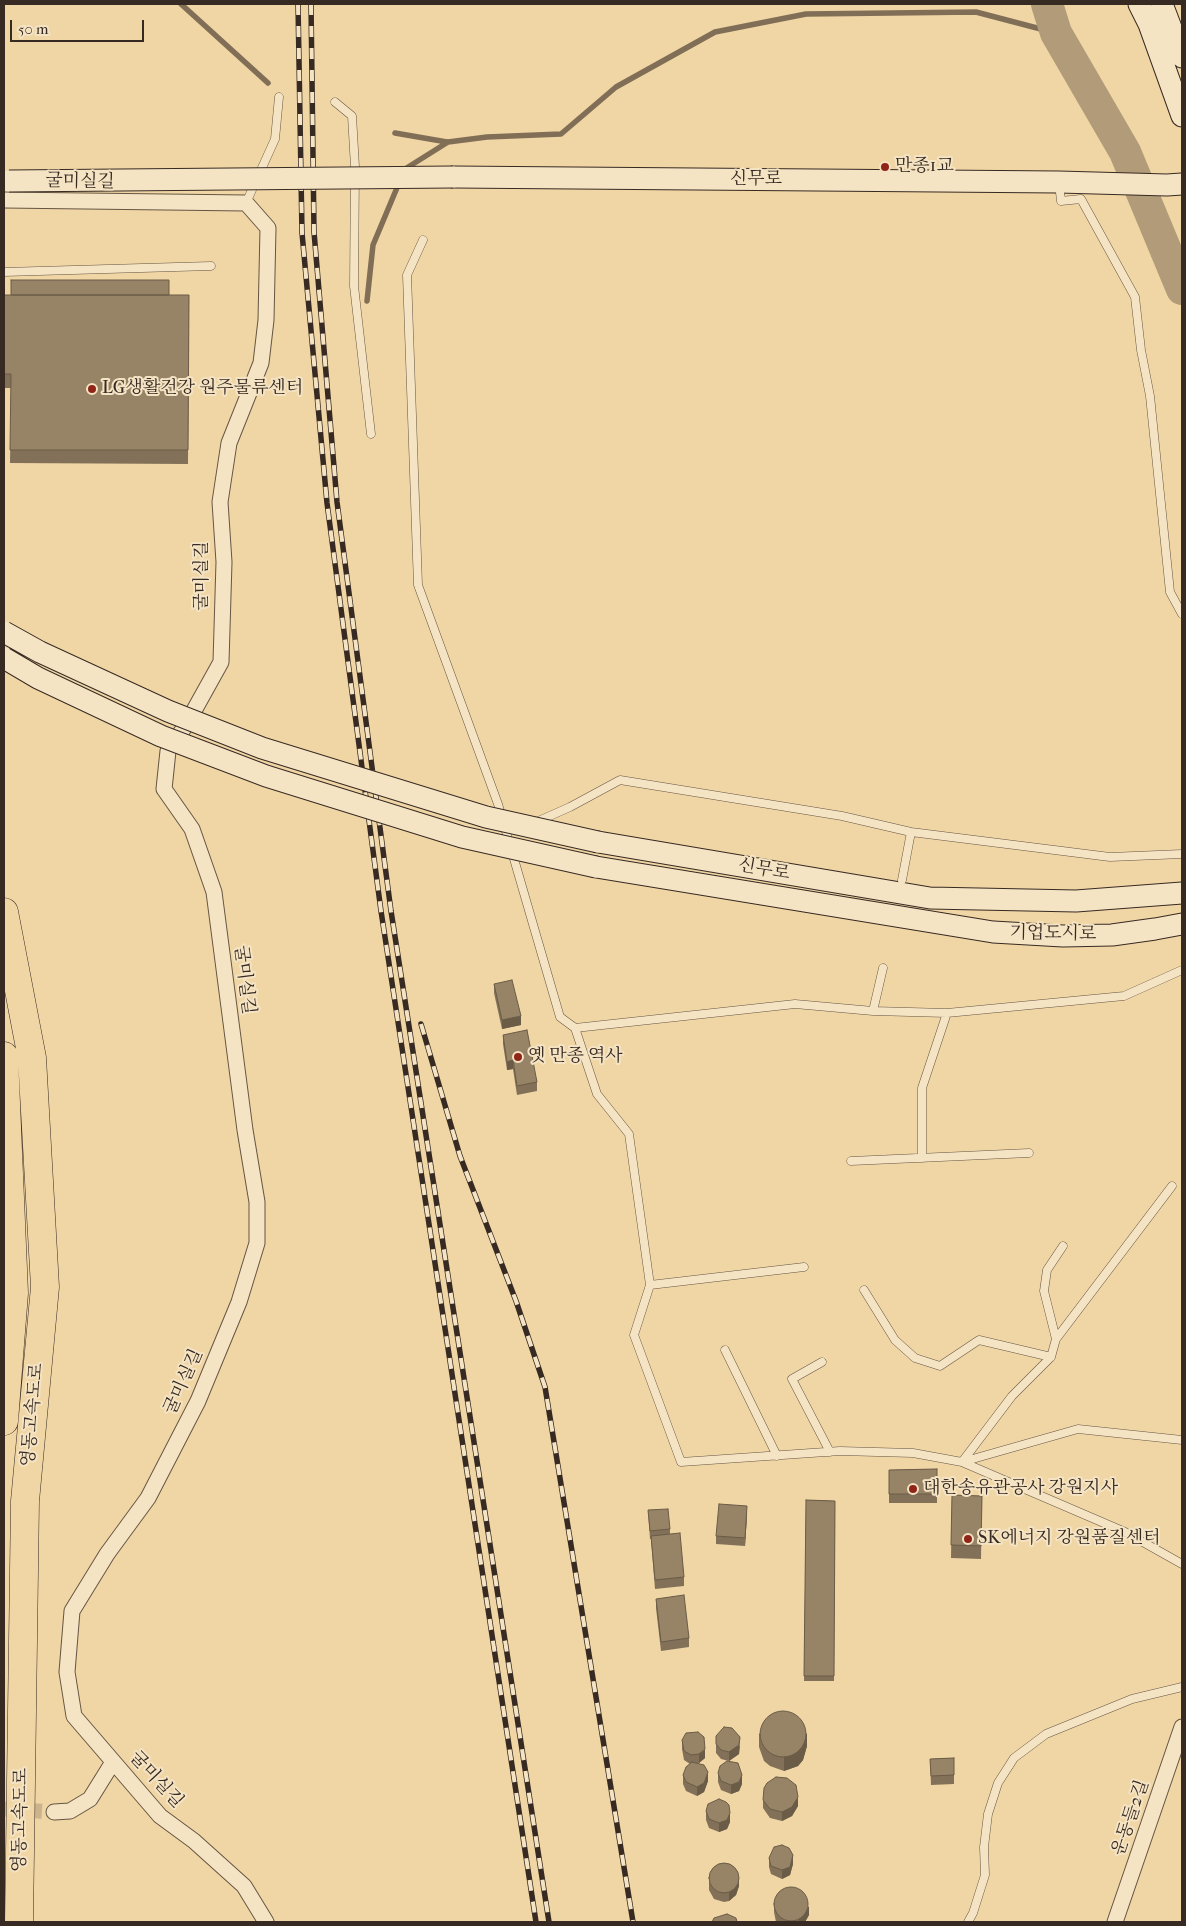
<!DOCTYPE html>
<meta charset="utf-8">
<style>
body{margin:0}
#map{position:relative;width:1186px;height:1926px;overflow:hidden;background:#f0d5a5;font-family:"IM FELL French Canon",serif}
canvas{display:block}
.frame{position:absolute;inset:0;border:5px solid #372a22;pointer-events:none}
.scale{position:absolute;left:10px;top:20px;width:134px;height:22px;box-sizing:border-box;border:2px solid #372a22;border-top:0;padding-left:6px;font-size:15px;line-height:18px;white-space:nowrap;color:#372a22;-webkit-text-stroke:4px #f5e4c4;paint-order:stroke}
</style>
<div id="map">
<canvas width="1186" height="1926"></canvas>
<div class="frame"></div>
<div class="scale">50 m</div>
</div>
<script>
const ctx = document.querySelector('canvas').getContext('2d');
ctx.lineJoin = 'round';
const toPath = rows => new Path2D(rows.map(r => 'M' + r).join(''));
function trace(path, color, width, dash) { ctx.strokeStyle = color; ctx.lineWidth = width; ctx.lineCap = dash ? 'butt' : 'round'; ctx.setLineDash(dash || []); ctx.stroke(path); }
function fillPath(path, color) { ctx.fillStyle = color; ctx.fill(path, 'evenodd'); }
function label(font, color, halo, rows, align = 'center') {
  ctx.font = font + ' "IM FELL French Canon","Noto Serif KR",serif'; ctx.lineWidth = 4; ctx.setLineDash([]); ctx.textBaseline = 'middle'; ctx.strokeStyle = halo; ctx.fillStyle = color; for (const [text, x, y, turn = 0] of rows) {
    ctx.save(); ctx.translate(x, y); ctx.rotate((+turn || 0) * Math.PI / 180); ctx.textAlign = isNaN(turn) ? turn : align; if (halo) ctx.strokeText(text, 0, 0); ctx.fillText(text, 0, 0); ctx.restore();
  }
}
const stream = toPath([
 [181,4,268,83],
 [395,133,447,142],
 [403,172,405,169,448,142,487,137,561,134,616,87,715,32,806,14,976,12,1056,33],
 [367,301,373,245,399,183]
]);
const river = toPath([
 [1047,4,1056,33,1125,152,1182,289]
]);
const streetTunnel = toPath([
 [4,1809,54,1812]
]);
const lane = toPath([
 [335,102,352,116,355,167,354,286,371,434],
 [1059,183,1061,201,1081,199,1135,297,1141,350,1150,396,1170,592,1182,614],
 [246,203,275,139,279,97],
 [423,240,407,275,418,585,498,804,560,1017,575,1028,597,1094,629,1134,650,1285],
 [4,272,211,266],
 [534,823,570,807,620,780,842,816,911,832,1110,857,1182,854],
 [902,880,911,832],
 [873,1011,883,968],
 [575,1028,795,1004,873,1011,947,1013,1124,996,1182,970],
 [922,1158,922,1088,947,1013],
 [851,1161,1029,1153],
 [804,1267,650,1285,634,1335,681,1462,840,1451,913,1453,962,1462,1125,1532,1182,1564],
 [864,1290,895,1340,915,1358,940,1366,979,1340,1051,1357],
 [1056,1339,1044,1291,1047,1270,1063,1246],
 [725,1350,777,1456],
 [822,1362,792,1379,830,1452],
 [962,1462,1012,1396,1051,1357,1056,1339,1172,1186],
 [962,1462,1078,1429,1182,1440],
 [968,1922,973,1913,985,1875,984,1847,988,1814,998,1783,1014,1758,1046,1734,1132,1699,1182,1687]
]);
const street = toPath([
 [4,200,246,203,268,228,266,320,261,363,229,443,220,502,224,562,221,662,186,725,168,751,164,789,192,829,214,892,245,1130,257,1202,257,1243,239,1302,198,1401,148,1498,107,1554,72,1611,67,1672,74,1716,160,1816,194,1841,244,1886,266,1922],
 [54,1812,70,1811,90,1799,113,1762],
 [1115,1922,1182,1727]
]);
const secondary = toPath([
 [1139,4,1149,24,1182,116],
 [1162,4,1182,57],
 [453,177,1059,182,1167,185,1182,184],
 [598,842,930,898,1076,901,1182,893],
 [596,867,993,932,1063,936,1112,935,1155,929,1182,924]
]);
const highway = toPath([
 [4,912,32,1058,45,1287,25,1501,19,1922],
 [4,1056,14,1293,4,1421]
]);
const rail = toPath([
 [298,4,302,233,327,503,381,911,536,1922],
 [311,4,314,232,337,502,391,911,549,1922],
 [421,1024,460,1156,516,1301,545,1387,633,1922]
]);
const secondaryBridge = toPath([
 [9,181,453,177],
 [4,632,40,652,168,711,262,748,486,817,598,842],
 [4,658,38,678,161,736,266,776,462,837,596,867]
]);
const wall = toPath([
 [4,295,189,295,188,464,10,463,11,388,4,388],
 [494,984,521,1025,502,1029,494,993],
 [503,1035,537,1082,537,1091,517,1095,513,1069,507,1070,503,1044],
 [937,1469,937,1503,889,1503,889,1470],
 [952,1495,982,1496,981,1559,951,1558],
 [806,1500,835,1501,834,1681,804,1681],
 [648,1510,670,1529,670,1534,684,1577,684,1586,655,1589,651,1539,650,1539],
 [747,1515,745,1546,716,1544,716,1536],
 [656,1599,689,1638,689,1647,661,1651,656,1608],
 [759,1734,807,1746,803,1760,798,1766,784,1771,770,1766,764,1761,759,1747],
 [716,1736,740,1746,739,1754,729,1761,721,1759,716,1753],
 [682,1740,705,1758,699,1763,698,1764,708,1781,704,1792,697,1796,686,1791,683,1784,683,1775,690,1764,684,1760,682,1749],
 [954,1758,954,1784,931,1785,930,1759],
 [718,1773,742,1784,739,1791,731,1794,721,1790,718,1782],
 [763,1800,798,1806,792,1816,782,1821,770,1818,763,1808],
 [706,1811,730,1822,727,1829,719,1832,709,1828,706,1820],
 [769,1858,793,1864,790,1875,782,1879,771,1874,769,1867],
 [709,1882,739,1886,736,1895,729,1901,724,1902,714,1899,709,1890],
 [774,1903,809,1915,805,1922,776,1922,774,1912]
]);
const shadedWall = toPath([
 [521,1016,521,1025,502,1029,502,1020],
 [513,1060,513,1069,507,1070,507,1062],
 [747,1506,747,1515,745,1546,745,1538],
 [807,1733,807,1746,803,1760,798,1766,784,1771,784,1757],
 [740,1737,739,1754,729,1761,729,1752],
 [705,1749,705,1758,699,1763,699,1754],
 [708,1772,708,1781,704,1792,697,1796,697,1787],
 [742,1775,742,1784,739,1791,731,1794,731,1785],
 [798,1797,798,1806,792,1816,782,1821,782,1812],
 [730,1813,730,1822,727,1829,719,1832,719,1823],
 [793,1855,793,1864,790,1875,782,1879,782,1870],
 [739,1877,739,1886,736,1895,729,1901,729,1893],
 [809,1906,809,1915,805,1922,798,1922,798,1921]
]);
const building = toPath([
 [11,280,169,280,169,295,11,295,11,280],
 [4,295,189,295,188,450,10,450,11,374,4,374,4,295],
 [512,980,521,1016,502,1020,494,984,512,980],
 [527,1030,537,1082,517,1086,513,1060,507,1062,503,1035,527,1030],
 [937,1469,937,1494,889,1494,889,1470,937,1469],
 [952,1495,982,1496,981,1546,951,1545,952,1495],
 [806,1500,835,1501,834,1676,804,1676,806,1500],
 [719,1504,747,1506,745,1538,716,1536,719,1504],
 [668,1509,670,1529,650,1531,648,1510,668,1509],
 [680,1533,684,1577,655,1580,651,1536,680,1533],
 [684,1595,689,1638,661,1642,656,1599,684,1595],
 '760 1734a23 23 0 1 1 46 0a23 23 0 1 1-46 0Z',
 [724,1727,732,1728,740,1737,739,1745,729,1752,721,1750,716,1744,716,1736,724,1727],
 [698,1732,704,1737,705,1749,699,1754,691,1755,684,1751,682,1740,686,1733,698,1732],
 [954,1758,954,1775,931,1776,930,1759,954,1758],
 [727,1761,738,1763,742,1775,739,1782,731,1785,721,1781,718,1773,720,1766,727,1761],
 [692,1762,704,1765,708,1772,704,1783,697,1787,686,1782,683,1775,686,1767,692,1762],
 [776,1777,787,1778,796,1785,798,1797,792,1807,782,1812,770,1809,763,1800,764,1788,767,1783,776,1777],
 [719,1799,726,1802,729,1805,730,1813,727,1820,719,1823,709,1819,706,1811,708,1804,719,1799],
 [782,1845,789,1848,793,1855,790,1867,782,1870,771,1866,769,1858,774,1847,782,1845],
 '709 1878a15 15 0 1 1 30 0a15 15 0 1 1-30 0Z',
 '774 1904a17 17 0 1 1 34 0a17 17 0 1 1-34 0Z',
 [727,1914,736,1918,737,1922,712,1922,714,1918,727,1914]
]);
const markers = [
 [885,167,5,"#8f2418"],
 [92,389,5,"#8f2418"],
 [518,1057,5,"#8f2418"],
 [913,1489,5,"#8f2418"],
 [968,1539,5,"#8f2418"]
];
const poiNames = [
 ["만종1교",895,167],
 ["LG생활건강 원주물류센터",102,389],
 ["옛 만종 역사",528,1057],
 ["대한송유관공사 강원지사",923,1489],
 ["SK에너지 강원품질센터",978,1539]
];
const streetNames = [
 ["신무로",756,180],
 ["굴미실길",80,182,1],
 ["굴미실길",203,576,-90],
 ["신무로",764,870,10],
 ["기업도시로",1053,934,1],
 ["굴미실길",244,980,83],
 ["굴미실길",184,1382,-66],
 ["영동고속도로",33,1415,-85],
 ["굴미실길",156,1780,47],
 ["운동들2길",1131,1818,-71],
 ["영동고속도로",21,1820,-89]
];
trace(stream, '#806e56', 5.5);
trace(river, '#b19b78', 32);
trace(streetTunnel, '#cbb38b', 15, [15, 8]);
trace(lane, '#655543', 9);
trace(street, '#655543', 17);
trace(secondary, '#372a22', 23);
trace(highway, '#372a22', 29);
trace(lane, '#f5e4c4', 8);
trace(street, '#f5e4c4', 15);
trace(secondary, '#f5e4c4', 21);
trace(highway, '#f0d5a5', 28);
trace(rail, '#372a22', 5.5);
trace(rail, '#f5e4c4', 4, [11]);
trace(secondaryBridge, '#372a22', 23, []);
trace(secondaryBridge, '#f5e4c4', 21);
fillPath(wall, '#827158');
fillPath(shadedWall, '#6a5c47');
fillPath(building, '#978366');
trace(building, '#6a5c47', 1);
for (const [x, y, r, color] of markers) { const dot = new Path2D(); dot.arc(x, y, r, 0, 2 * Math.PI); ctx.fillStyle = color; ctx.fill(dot); trace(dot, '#f5e4c4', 2); }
label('18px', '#372a22', '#f5e4c4', poiNames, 'left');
label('18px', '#372a22', '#f5e4c4', streetNames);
</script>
